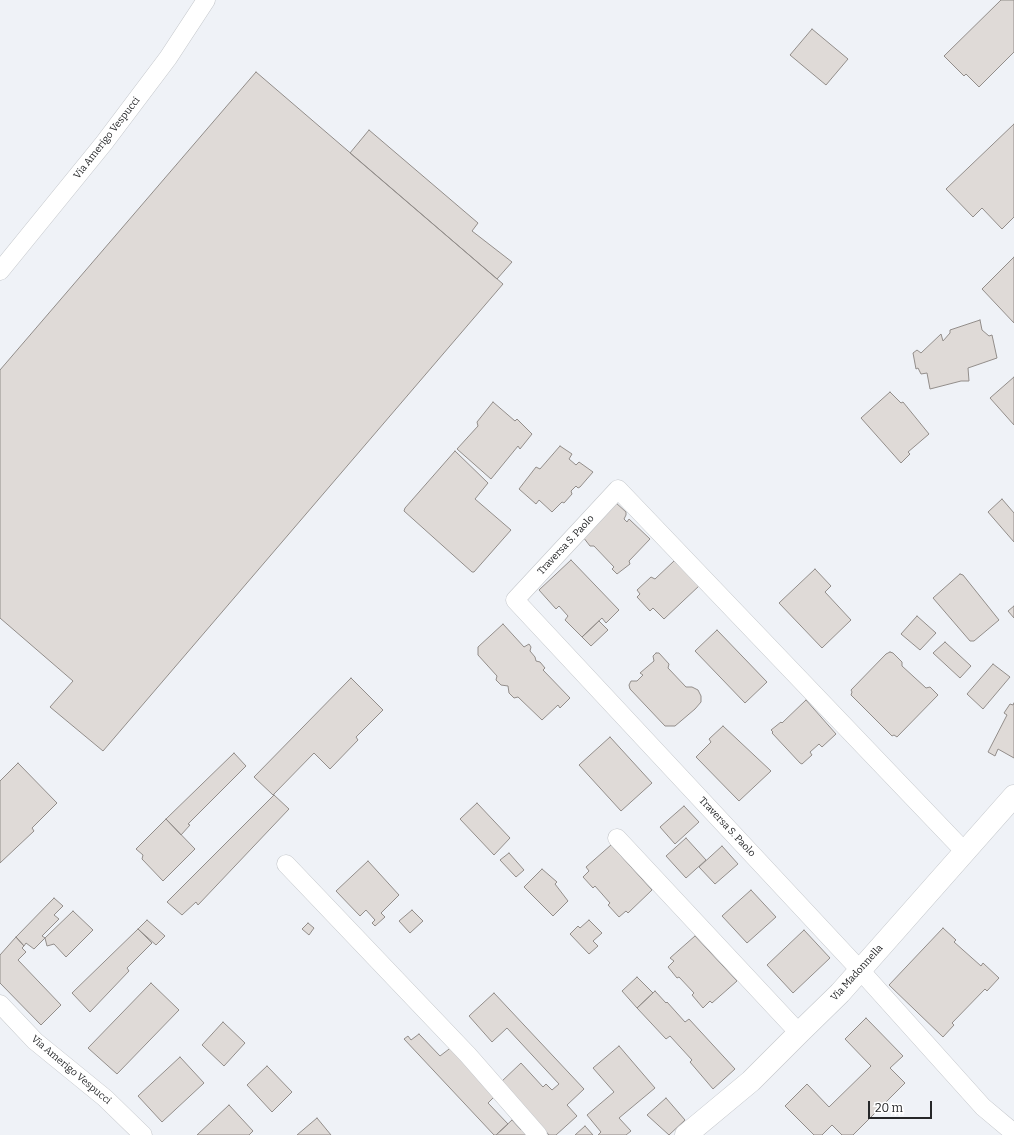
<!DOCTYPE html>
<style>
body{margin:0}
#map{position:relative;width:1014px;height:1135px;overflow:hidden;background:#eff2f7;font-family:Bitter,serif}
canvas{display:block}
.scale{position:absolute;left:868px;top:1101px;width:64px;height:18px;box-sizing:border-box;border:2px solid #262729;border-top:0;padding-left:5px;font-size:12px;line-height:14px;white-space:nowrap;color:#262729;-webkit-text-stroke:3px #fff;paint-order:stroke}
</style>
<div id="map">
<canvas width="1014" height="1135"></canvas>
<div class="scale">20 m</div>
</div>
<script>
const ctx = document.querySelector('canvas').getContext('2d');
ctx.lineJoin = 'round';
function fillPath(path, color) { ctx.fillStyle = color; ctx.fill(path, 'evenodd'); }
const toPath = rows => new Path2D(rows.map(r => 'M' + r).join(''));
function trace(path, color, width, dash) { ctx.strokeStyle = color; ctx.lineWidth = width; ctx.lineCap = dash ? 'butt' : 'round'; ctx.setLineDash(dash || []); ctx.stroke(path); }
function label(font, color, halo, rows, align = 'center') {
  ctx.font = font + ' Bitter,serif'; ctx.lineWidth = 3; ctx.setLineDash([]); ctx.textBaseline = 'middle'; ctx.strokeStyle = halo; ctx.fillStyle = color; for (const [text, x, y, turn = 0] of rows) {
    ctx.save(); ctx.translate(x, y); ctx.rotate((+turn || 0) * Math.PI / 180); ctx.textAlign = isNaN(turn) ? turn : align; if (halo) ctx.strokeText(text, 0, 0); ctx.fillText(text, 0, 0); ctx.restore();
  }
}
const building = toPath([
 [1001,0,1014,0,1014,52,979,87,966,74,964,76,944,56,1001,0],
 [812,29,848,59,826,85,790,55,812,29],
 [256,72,503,284,103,751,50,707,73,681,0,618,0,370,256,72],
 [1014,124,1014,217,1002,229,982,208,973,217,946,189,1014,124],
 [369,130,478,223,472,231,512,262,497,279,350,153,369,130],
 [1014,257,1014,323,982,289,1014,257],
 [980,320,982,330,989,336,992,335,997,358,968,368,969,381,961,381,930,389,927,373,921,374,918,368,916,369,913,353,917,350,921,353,941,334,943,341,950,333,950,330,980,320],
 [1014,377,1014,425,990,398,1014,377],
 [890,392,901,403,903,402,929,434,908,452,910,454,901,463,861,418,890,392],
 [493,402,515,421,517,419,532,434,520,449,518,446,491,479,457,449,478,426,477,422,493,402],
 [560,446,572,454,569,459,576,465,579,462,593,472,580,487,578,488,576,486,571,491,572,494,564,503,562,502,552,512,539,500,536,504,519,489,536,467,540,469,560,446],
 [455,451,488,483,475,499,511,530,474,572,472,572,404,511,405,508,455,451],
 [1002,499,1014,513,1014,542,988,512,1002,499],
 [615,502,626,512,626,515,624,519,627,522,629,519,650,539,629,561,630,564,617,574,612,569,614,567,594,546,590,546,583,537,615,502],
 [571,560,619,610,606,623,602,618,582,637,565,620,568,616,559,606,556,609,539,590,571,560],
 [674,561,700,585,664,619,653,608,650,611,637,597,640,594,637,590,651,577,655,579,674,561],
 [815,569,831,586,825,592,851,620,822,648,779,603,815,569],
 [960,574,963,575,999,620,974,641,970,641,933,598,960,574],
 [1014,606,1014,618,1008,611,1014,606],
 [917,616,936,633,920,650,901,634,917,616],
 [599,621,608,630,591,646,582,637,599,621],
 [503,624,524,647,529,644,531,647,530,651,535,657,536,661,540,662,545,668,543,670,570,698,560,708,558,705,542,720,518,697,514,698,509,693,508,686,501,685,496,680,497,676,478,655,478,647,503,624],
 [717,630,767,682,745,703,695,651,717,630],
 [945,642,971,666,960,678,933,653,945,642],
 [890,652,893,653,902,662,902,666,926,688,930,687,938,695,897,737,894,735,892,736,851,695,852,692,851,690,886,654,890,652],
 [656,653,659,653,669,664,668,668,686,687,692,687,698,690,701,696,701,702,695,709,675,726,665,726,630,689,629,685,631,681,637,681,643,675,640,673,654,661,653,656,656,653],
 [993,664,1010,677,983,709,967,694,993,664],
 [351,678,383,710,356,737,358,740,330,769,314,753,273,795,254,777,351,678],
 [806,700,836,734,822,747,819,744,810,752,812,755,802,764,800,763,772,733,773,732,771,730,781,722,782,723,806,700],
 [1014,703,1014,758,998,749,995,756,988,752,1007,715,1004,713,1010,704,1013,705,1014,703],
 [723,726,771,771,739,801,696,757,711,742,709,739,723,726],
 [610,737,652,783,621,811,579,765,610,737],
 [234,753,246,766,188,824,190,825,181,835,166,819,234,753],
 [18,763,57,803,32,828,34,831,0,863,0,781,18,763],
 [274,795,289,809,198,905,196,902,182,915,167,902,274,795],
 [477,803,510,838,494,855,460,819,477,803],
 [684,806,699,822,675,844,660,827,684,806],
 [166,819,195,849,163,881,142,859,143,855,136,849,166,819],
 [686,838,706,860,686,878,666,856,686,838],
 [611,845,652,890,628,913,626,911,619,917,608,905,610,903,595,886,593,888,583,877,589,871,586,867,611,845],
 [722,846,738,864,715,884,699,867,722,846],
 [509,853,524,870,516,877,500,860,509,853],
 [368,861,399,895,381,913,385,917,375,926,372,923,375,920,366,910,360,916,336,891,368,861],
 [542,869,557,882,555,884,568,901,553,916,524,887,542,869],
 [751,890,776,917,747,943,722,916,751,890],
 [54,898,63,906,54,915,59,919,42,936,45,938,34,949,26,943,24,946,16,937,54,898],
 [412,910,423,921,410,933,399,921,412,910],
 [73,911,93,930,66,957,54,944,47,946,45,938,73,911],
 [147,920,165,936,156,945,138,929,147,920],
 [589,920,602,933,593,941,598,946,589,954,570,934,578,926,580,928,589,920],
 [308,923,314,928,309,935,302,929,308,923],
 [943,928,956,940,954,942,981,966,983,963,999,978,987,991,985,989,952,1023,954,1025,943,1037,889,985,943,928],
 [138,929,152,943,127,968,129,971,90,1012,72,993,138,929],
 [804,930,830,958,793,993,767,965,804,930],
 [695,936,737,981,712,1003,710,1001,703,1008,692,995,694,993,679,977,677,978,668,967,674,961,670,958,695,936],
 [16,937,24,946,22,948,26,952,18,960,61,1005,41,1025,0,983,0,955,16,937],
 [637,977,653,993,637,1008,622,991,637,977],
 [151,983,179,1010,117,1074,88,1048,151,983],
 [655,991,666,1003,667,1002,685,1022,689,1019,735,1069,713,1089,690,1062,692,1060,670,1036,666,1039,637,1008,655,991],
 [494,993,584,1089,567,1105,577,1116,556,1135,549,1135,529,1112,501,1082,521,1063,543,1087,546,1084,552,1090,559,1084,507,1028,492,1042,469,1016,494,993],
 [866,1018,903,1056,890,1068,905,1083,853,1135,842,1135,832,1125,822,1135,814,1135,785,1106,807,1084,829,1107,871,1066,845,1039,866,1018],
 [223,1022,245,1043,224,1066,202,1045,223,1022],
 [419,1034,440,1056,453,1046,498,1093,488,1103,508,1124,496,1135,494,1135,404,1039,408,1036,411,1040,419,1034],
 [619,1046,655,1088,619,1118,631,1131,626,1135,598,1135,601,1132,587,1115,614,1092,593,1068,619,1046],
 [180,1057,204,1083,162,1122,138,1096,180,1057],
 [267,1066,292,1092,272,1112,247,1085,267,1066],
 [666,1098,685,1120,669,1135,647,1115,666,1098],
 [229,1105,253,1131,249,1135,197,1135,229,1105],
 [317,1118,331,1135,297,1135,317,1118],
 [512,1120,521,1130,523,1128,529,1135,496,1135,512,1120],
 [585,1126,593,1135,575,1135,585,1126]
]);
const street = toPath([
 [0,271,104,143,168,58,206,0],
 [617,838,799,1033],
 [965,852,618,489,515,600,860,970,983,1107,1014,1133],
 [286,864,468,1055,538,1135],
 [0,1004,35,1041,105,1098,143,1135]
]);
const secondary = toPath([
 [686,1135,751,1081,799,1033,840,993,1014,796]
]);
const streetNames = [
 ["Via Amerigo Vespucci",107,138,-52],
 ["Traversa S. Paolo",566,545,-47],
 ["Traversa S. Paolo",727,827,47],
 ["Via Madonnella",857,973,-48],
 ["Via Amerigo Vespucci",71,1070,40]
];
fillPath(building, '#dfdad7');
trace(building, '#928d8a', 1);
trace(street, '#c3c6ca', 19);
trace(secondary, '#c3c6ca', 23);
trace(street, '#fff', 18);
trace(secondary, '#fff', 22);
label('10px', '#262729', '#fff', streetNames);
</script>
